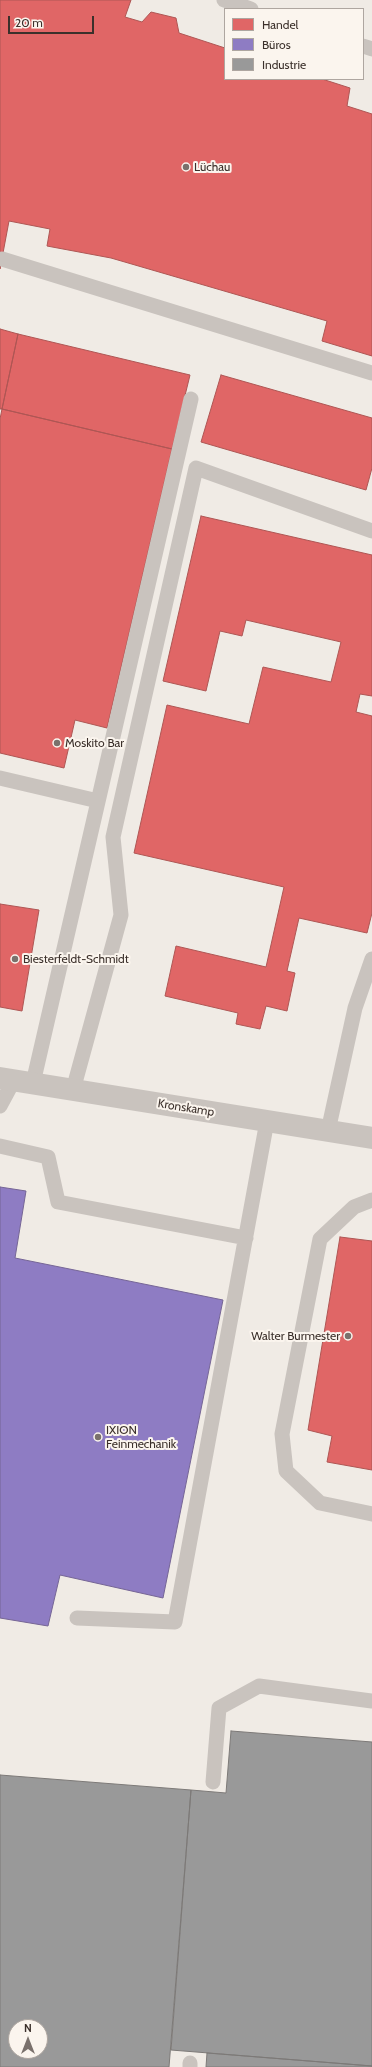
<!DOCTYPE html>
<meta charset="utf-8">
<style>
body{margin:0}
#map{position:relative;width:372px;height:2067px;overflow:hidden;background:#f0ebe5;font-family:Cabin,sans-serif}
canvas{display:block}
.legend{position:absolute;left:224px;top:8px;width:140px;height:72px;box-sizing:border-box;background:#fbf5ee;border:1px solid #aea6a0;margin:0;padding:5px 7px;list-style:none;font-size:12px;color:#3b302b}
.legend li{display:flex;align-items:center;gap:8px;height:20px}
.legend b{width:20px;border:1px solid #aea6a0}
.north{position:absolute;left:8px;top:2019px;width:40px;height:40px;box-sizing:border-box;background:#fbf5ee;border:1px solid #aea6a0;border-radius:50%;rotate:0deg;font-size:11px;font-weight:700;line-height:16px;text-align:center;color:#3b302b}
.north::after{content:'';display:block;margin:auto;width:14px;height:18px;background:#7a716c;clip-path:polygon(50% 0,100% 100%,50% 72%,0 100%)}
.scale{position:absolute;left:8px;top:16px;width:86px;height:18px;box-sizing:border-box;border:2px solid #3b302b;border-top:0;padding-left:5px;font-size:12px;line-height:14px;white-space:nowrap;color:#3b302b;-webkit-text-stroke:3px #fbf5ee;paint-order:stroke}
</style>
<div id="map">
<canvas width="372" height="2067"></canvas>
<ul class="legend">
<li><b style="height:11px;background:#e06666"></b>Handel</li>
<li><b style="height:11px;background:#8e7cc3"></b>Büros</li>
<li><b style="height:11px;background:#999"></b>Industrie</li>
</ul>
<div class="north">N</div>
<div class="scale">20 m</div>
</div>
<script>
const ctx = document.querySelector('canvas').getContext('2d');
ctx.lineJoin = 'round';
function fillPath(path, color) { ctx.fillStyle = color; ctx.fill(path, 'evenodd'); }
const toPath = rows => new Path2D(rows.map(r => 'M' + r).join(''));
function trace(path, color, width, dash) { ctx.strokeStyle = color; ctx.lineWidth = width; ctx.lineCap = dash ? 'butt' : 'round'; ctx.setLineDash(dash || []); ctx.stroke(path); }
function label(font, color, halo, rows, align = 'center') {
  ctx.font = font + ' Cabin,sans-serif'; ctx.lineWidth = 4; ctx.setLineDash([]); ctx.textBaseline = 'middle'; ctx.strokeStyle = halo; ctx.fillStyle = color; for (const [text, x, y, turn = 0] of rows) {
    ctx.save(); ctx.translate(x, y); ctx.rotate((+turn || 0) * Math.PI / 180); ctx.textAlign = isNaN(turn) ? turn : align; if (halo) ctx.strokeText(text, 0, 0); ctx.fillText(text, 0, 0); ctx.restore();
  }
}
const shops = toPath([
 [0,0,131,0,125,17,142,22,151,12,176,18,179,33,225,48,225,79,322,79,350,88,347,106,372,114,372,356,322,341,327,321,111,258,47,246,50,229,9,221,0,269,0,0],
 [0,329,18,334,2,409,0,409,0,329],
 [18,334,190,375,172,449,2,409,18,334],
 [221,375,372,418,372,468,366,490,201,442,221,375],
 [2,409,172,449,107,728,75,720,64,768,0,753,0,419,2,409],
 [201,516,372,555,372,696,360,694,356,712,372,716,372,913,367,933,299,918,287,971,295,973,287,1011,266,1006,260,1029,236,1024,238,1013,165,996,176,946,266,967,284,887,134,853,167,705,249,724,263,667,331,682,341,642,246,620,242,636,220,631,206,691,163,681,201,516],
 [0,904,39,910,22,1011,0,1007,0,904],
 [340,1237,372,1241,372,1470,327,1462,332,1436,308,1430,340,1237]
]);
const offices = toPath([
 [0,1187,26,1191,15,1258,223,1300,163,1598,60,1575,48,1626,0,1618,0,1187]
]);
const industry = toPath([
 [231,1731,372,1742,372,2066,171,2050,191,1790,226,1793,231,1731],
 [0,1775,191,1790,169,2067,0,2067,0,1775],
 [16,2027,40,2027,40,2051,16,2051,16,2027],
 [207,2053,372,2066,372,2067,206,2067,207,2053]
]);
const service = toPath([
 [224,0,251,9],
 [363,46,372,49],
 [2,259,372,373],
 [0,778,98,801],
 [33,1083,191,399],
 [73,1090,121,915,113,837,196,468,372,531],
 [0,1106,14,1080],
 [328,1131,355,1008,372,959],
 [0,1146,48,1157,58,1202,246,1238],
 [372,1200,354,1207,320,1239,282,1434,286,1471,320,1503,372,1514],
 [77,1618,175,1622,267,1121],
 [213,1782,219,1708,259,1686,372,1701],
 [190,2067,190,2063]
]);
const minor = toPath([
 [0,1078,372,1138]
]);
const markers = [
 [186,167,4,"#7a716c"],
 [57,743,4,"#7a716c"],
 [15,959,4,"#7a716c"],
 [348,1336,4,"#7a716c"],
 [98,1437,4,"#7a716c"]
];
const poiNames = [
 ["Lüchau",194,167],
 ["Moskito Bar",65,743],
 ["Biesterfeldt-Schmidt",23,959],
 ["Walter Burmester",340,1336,"right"],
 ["IXION",106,1430],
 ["Feinmechanik",106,1444]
];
const streetNames = [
 ["Kronskamp",186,1108,9]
];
fillPath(shops, '#e06666');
trace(shops, '#ae5654', 1);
fillPath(offices, '#8e7cc3');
trace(offices, '#756595', 1);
fillPath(industry, '#999');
trace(industry, '#7d7a78', 1);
trace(service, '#c9c3be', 15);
trace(minor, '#c9c3be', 22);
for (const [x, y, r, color] of markers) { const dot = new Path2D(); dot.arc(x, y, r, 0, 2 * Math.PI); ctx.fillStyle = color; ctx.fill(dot); trace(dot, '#fbf5ee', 1.5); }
label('12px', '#3b302b', '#fbf5ee', poiNames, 'left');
label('12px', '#3b302b', '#fbf5ee', streetNames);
</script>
